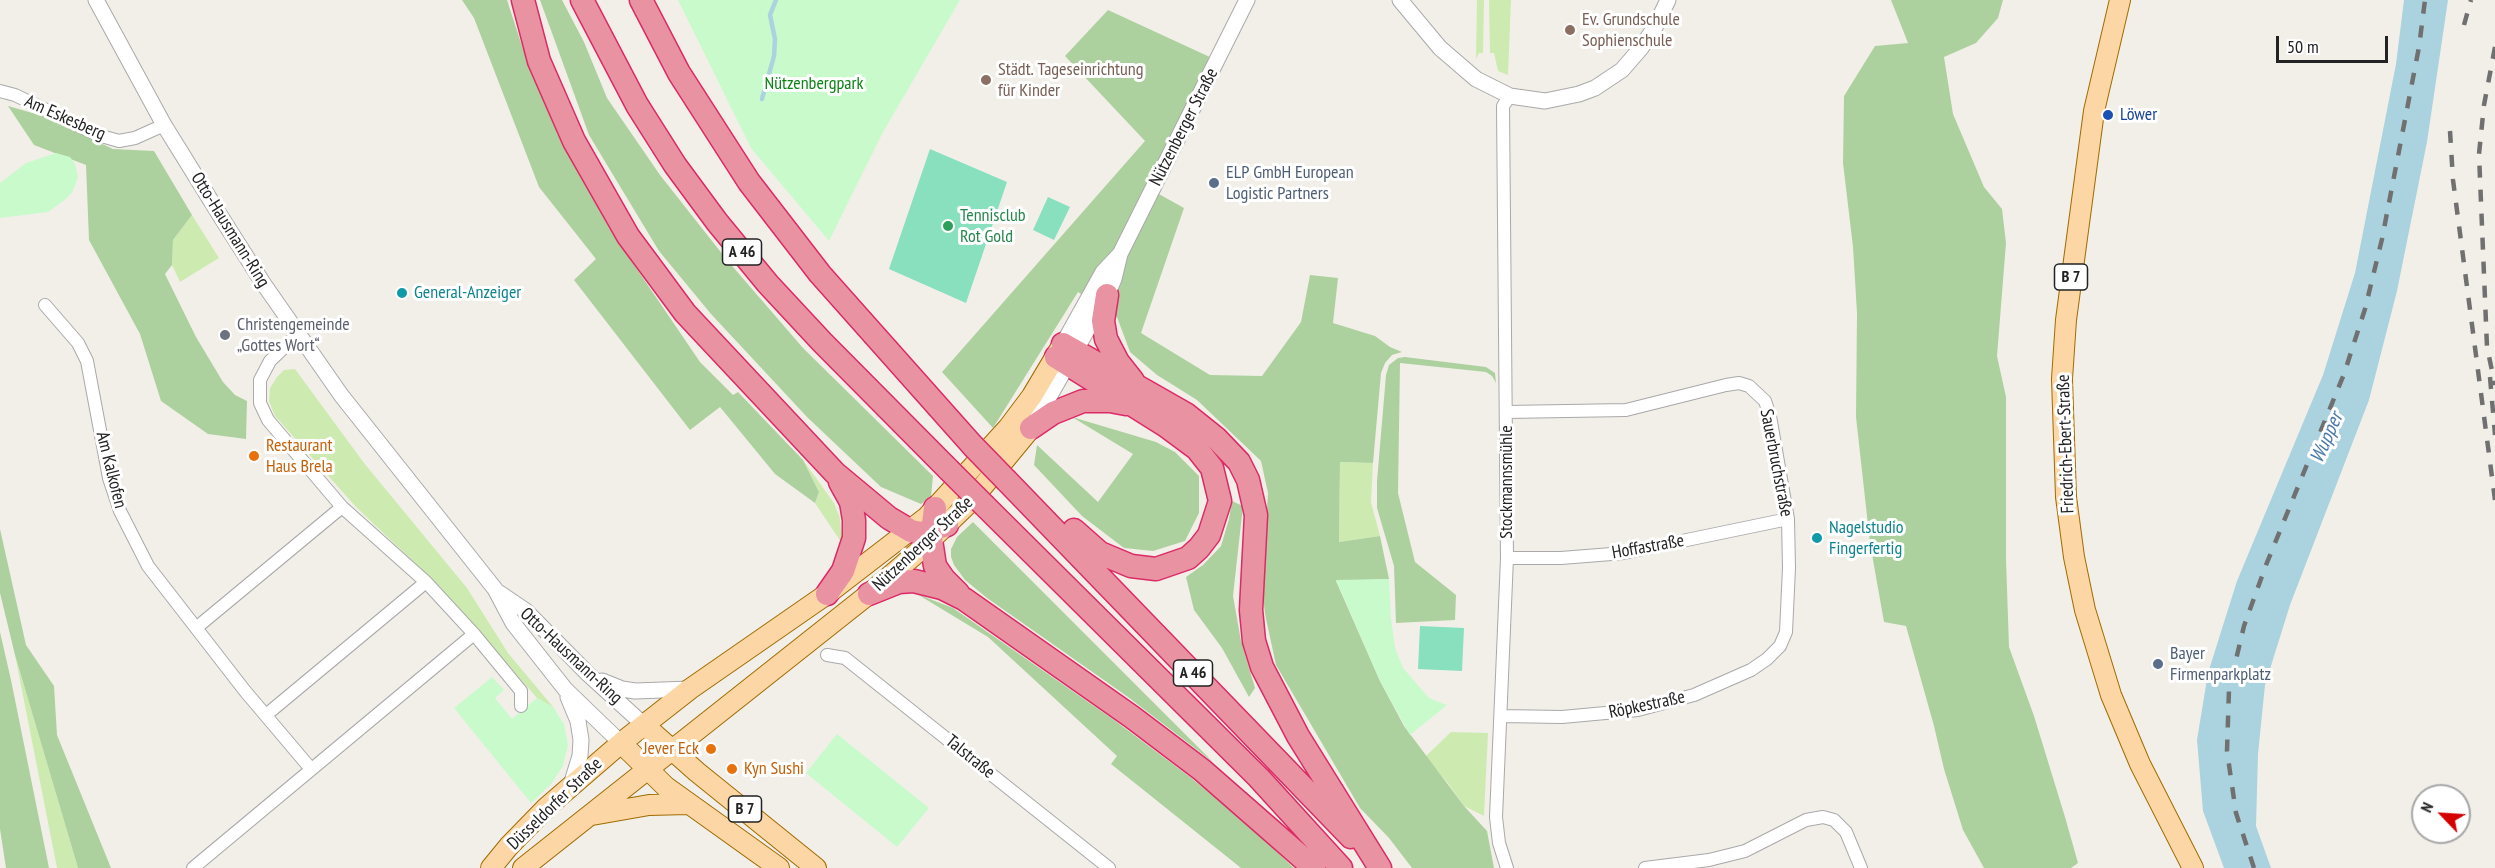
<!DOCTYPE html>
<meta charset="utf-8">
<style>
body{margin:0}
#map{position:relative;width:2495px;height:868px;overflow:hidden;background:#f2efe9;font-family:"PT Sans Narrow",sans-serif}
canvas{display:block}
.north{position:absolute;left:2411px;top:784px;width:60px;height:60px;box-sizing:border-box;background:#fff;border:2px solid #a7a7a7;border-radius:50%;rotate:295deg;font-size:16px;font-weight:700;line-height:24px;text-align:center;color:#222}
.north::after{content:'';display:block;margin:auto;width:21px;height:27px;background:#d40000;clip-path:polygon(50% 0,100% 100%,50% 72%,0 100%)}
.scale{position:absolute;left:2276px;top:36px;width:112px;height:27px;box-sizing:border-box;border:3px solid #222;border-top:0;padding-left:8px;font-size:18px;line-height:21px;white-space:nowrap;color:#222;-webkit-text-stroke:4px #fff;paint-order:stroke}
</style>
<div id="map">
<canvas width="2495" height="868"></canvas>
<div class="north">N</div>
<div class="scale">50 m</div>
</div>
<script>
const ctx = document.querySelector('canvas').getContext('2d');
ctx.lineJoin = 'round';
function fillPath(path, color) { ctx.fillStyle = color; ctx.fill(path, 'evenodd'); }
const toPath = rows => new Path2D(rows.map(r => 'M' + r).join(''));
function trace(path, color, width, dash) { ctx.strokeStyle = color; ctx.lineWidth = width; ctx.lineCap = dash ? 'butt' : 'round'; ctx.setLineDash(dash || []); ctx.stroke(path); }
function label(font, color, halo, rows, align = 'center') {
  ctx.font = font + ' "PT Sans Narrow",sans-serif'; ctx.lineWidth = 6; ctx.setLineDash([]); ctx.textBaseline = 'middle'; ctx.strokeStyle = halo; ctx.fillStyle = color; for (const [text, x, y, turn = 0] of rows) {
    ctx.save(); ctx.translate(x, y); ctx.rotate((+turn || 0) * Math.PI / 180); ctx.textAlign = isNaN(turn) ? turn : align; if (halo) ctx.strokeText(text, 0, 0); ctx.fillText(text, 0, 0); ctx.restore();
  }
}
const grass = toPath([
 [1477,0,1484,0,1483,53,1479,53,1476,59],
 [1489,0,1511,0,1508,75,1498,71,1494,53,1490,53],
 [192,215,219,258,180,282,172,265,173,240],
 [295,369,364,463,467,588,508,653,554,708,537,698,440,587,356,507,275,416,269,401,270,388,277,377,284,370],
 [803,460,834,503,840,518,841,531,846,538,841,542,815,503,819,492],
 [1340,462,1373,463,1371,502,1380,536,1339,542],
 [15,655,78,868,57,868],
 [1451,732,1488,733,1484,816,1464,806,1447,782,1425,757]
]);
const forest = toPath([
 [462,0,507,0,524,52,558,135,609,228,700,362,733,395,738,392,803,460,819,492,815,503,775,474,720,407,690,430,574,280,596,259,539,187,474,18],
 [540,0,562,0,584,42,607,98,660,175,727,260,803,348,933,476,931,497,921,504,881,487,807,417,711,314,659,251,589,135],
 [1891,0,2003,0,1998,18,1976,43,1944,57,1953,114,1984,187,2002,209,2006,243,1997,356,2006,397,2006,559,2009,647,2034,716,2065,817,2078,863,2071,868,1984,868,1963,830,1944,769,1934,726,1906,626,1884,622,1870,543,1856,417,1857,313,1853,247,1843,163,1844,96,1875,46,1908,43],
 [1108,10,1212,58,1157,193,1184,208,1141,333,1210,375,1262,376,1301,322,1310,275,1338,278,1333,323,1375,336,1390,347,1402,352,1392,355,1385,363,1381,373,1373,463,1340,462,1339,542,1380,536,1389,579,1336,581,1380,681,1404,726,1464,806,1487,831,1494,868,1412,868,1389,838,1360,808,1276,665,1265,614,1262,586,1268,493,1261,461,1197,400,1157,375,1130,352,1117,317,1078,292,993,428,942,372,1145,141,1065,56],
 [8,106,43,116,113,149,154,151,192,215,173,240,172,265,165,274,196,337,223,382,235,395,247,401,246,439,208,434,161,401,140,334,89,240,86,165,34,145],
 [1405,357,1486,367,1495,373,1496,383,1492,376,1486,372,1400,363,1398,493,1415,562,1456,595,1455,620,1396,623,1394,566,1377,508,1377,481,1386,375,1389,365,1398,358],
 [1072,417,1156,442,1175,452,1199,476,1199,513,1185,541,1153,551,1124,548,1082,516,1034,465,1037,445,1098,502,1133,454],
 [1232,501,1243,506,1233,596,1241,641,1255,688,1249,697,1222,648,1194,610,1186,577,1203,565,1221,546,1229,519],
 [973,522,1213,762,1128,697,987,598,965,580,954,565,951,557,951,549,957,537],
 [0,529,26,645,54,686,57,735,111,868,78,868,15,655,0,593],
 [917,594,953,608,1114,720,1190,777,1245,822,1294,868,1241,868,1111,764,1117,756,988,637],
 [0,632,11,680,49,868,6,868,0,829]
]);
const park = toPath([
 [678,0,960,0,883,132,829,241,751,148],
 [56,153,70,157,75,164,78,177,73,191,66,199,48,212,0,218,0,183,26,163],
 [1389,579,1391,618,1395,648,1403,668,1429,698,1447,705,1410,735,1380,681,1336,580],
 [492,677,504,690,495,698,512,719,537,698,553,707,564,724,568,745,563,766,551,784,531,803,454,708],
 [837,734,929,808,897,847,806,773]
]);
const pitch = toPath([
 [930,149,1007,182,966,303,889,269],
 [1048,197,1070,207,1054,240,1033,230],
 [1420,626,1464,628,1462,671,1418,669]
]);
const water = toPath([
 [2404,0,2448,0,2427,142,2397,291,2369,400,2290,605,2265,685,2258,754,2256,826,2271,868,2224,868,2203,811,2197,740,2208,673,2237,581,2323,375,2355,273,2396,64]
]);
const stream = toPath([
 [762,99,774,56,775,39,770,15,776,0]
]);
const minor = toPath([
 [0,91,15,95,98,135,119,141,135,138,164,125],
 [45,305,78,343,87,361,109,478,120,511,148,566,245,691,311,769],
 [298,334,270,361,260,380,260,403,268,420,342,507,426,582,474,634,521,691,521,706],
 [1507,558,1561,558,1624,553,1788,519],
 [196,628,342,507],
 [827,655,845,658,1109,868],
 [266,715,426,582],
 [1501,716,1562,717,1638,710,1694,695,1751,670,1767,659,1780,646,1786,632,1789,568,1788,519,1770,416,1765,401,1749,386,1739,383,1726,385,1626,410,1507,412],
 [193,868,474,634],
 [1507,868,1499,843,1496,817,1507,558,1503,106,1510,96],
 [1645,868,1709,860,1745,851,1806,820,1823,817,1834,820,1846,832,1861,868]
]);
const tertiary = toPath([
 [96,0,164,125,221,217,263,283,341,395,495,589,513,623,565,689,621,743],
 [1400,0,1440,48,1476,79,1510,96,1545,101,1579,94,1595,88,1622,70,1641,48,1655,27,1668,0],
 [1063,344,1103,272,1120,254],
 [1036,420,1107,295,1114,279,1120,254,1247,0],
 [498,592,526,611,588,674,644,725],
 [602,681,622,689,635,691,690,689],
 [568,697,578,721,581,740,580,756,571,785]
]);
const primary = toPath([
 [2120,0,2094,111,2066,320,2062,379,2066,497,2074,557,2085,610,2111,695,2140,764,2193,868],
 [644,725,697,772,816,868],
 [621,743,666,787,779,868],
 [592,815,649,805,688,804],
 [491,868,509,846,547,807,621,743,690,689,827,594,927,517,1008,428,1032,396,1063,344],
 [523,868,869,594,918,552,969,503,1031,428]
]);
const motorway = toPath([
 [523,0,539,61,574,141,628,236,685,313,835,473,889,518,911,531,921,533,947,525],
 [582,0,637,105,675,165,717,222,768,284,822,342,949,470],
 [641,0,679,73,749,182,820,274,973,446],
 [1107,295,1103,321,1106,339,1118,362,1133,381],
 [1063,344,1186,414,1216,438,1239,462,1248,480,1256,515,1251,610,1254,641,1262,667,1298,736,1380,868],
 [1056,357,1166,426,1197,449,1212,468,1220,501,1209,535,1199,548,1188,558,1156,569,1131,566,1100,553,1074,530],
 [1031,428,1053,413,1083,401,1110,401,1126,404],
 [1007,481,1351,837],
 [985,506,1259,778,1341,868],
 [935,508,931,540,935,566,944,579,958,593],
 [827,594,843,571,854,538,854,520,851,502,840,482],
 [869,594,899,582,914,581,942,588,964,599,1132,717,1202,770,1314,868]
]);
const rail = toPath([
 [2464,25,2471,0],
 [2495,47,2484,105,2479,154,2487,347,2495,385],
 [2450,131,2453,180,2495,500],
 [2490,377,2495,435],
 [2254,868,2236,813,2227,751,2229,689,2244,626,2266,565,2344,374,2365,309,2382,239,2419,47,2425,0]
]);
const motorwayBridge = toPath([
 [973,446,1007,481],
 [949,470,985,506]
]);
const markers = [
 [1570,30,6,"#8d6e63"],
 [986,80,6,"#8d6e63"],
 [2108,115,6,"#1a4fb4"],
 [1214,183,6,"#5c6f8a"],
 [948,226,6,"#2e9e5b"],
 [402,293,6,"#0f9aa8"],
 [225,335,6,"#6b7280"],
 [254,456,6,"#e8710a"],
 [1817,538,6,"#0f9aa8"],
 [2158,664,6,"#5c6f8a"],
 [711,749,6,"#e8710a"],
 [732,769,6,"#e8710a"]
];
const shields = [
 [742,252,39],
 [2071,277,33],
 [1193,673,39],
 [745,809,33]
];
const shieldNames = [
 ["A 46",742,252],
 ["B 7",2071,277],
 ["A 46",1193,673],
 ["B 7",745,809]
];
const educationNames = [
 ["Ev. Grundschule",1582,20],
 ["Sophienschule",1582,41],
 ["Städt. Tageseinrichtung",998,70],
 ["für Kinder",998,91]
];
const parkNames = [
 ["Nützenbergpark",814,84]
];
const transitNames = [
 ["Löwer",2120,115]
];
const streetNames = [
 ["Am Eskesberg",65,118,24],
 ["Nützenberger Straße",1184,127,-63],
 ["Otto-Hausmann-Ring",230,230,58],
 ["Friedrich-Ebert-Straße",2066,444,-92],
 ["Sauerbruchstraße",1776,463,79],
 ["Am Kalkofen",111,470,76],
 ["Stockmannsmühle",1507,482,-90],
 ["Nützenberger Straße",923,544,-43],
 ["Hoffastraße",1648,547,-10],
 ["Otto-Hausmann-Ring",571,656,43],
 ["Röpkestraße",1647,705,-12],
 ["Talstraße",970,757,39],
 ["Düsseldorfer Straße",555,804,-44]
];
const serviceNames = [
 ["ELP GmbH European",1226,173],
 ["Logistic Partners",1226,194],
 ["Bayer",2170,654],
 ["Firmenparkplatz",2170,675]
];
const leisureNames = [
 ["Tennisclub",960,216],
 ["Rot Gold",960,237]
];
const cultureNames = [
 ["General-Anzeiger",414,293],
 ["Nagelstudio",1829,528],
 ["Fingerfertig",1829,549]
];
const worshipNames = [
 ["Christengemeinde",237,325],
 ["„Gottes Wort“",237,346]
];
const foodNames = [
 ["Restaurant",266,446],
 ["Haus Brela",266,467],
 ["Jever Eck",699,749,"right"],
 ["Kyn Sushi",744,769]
];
const waterNames = [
 ["Wupper",2327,438,-66]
];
fillPath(grass, '#cdebb0');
fillPath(forest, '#add19e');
fillPath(park, '#c8facc');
fillPath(pitch, '#88e0be');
fillPath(water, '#aad3df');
trace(stream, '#aad3df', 4.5);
trace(minor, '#a9a9a9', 14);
trace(tertiary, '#a9a9a9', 17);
trace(primary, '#a06b00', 22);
trace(motorway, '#dc2a67', 25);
trace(minor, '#fff', 12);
trace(tertiary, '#fff', 15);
trace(primary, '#fcd6a4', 20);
trace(motorway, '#e892a2', 22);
trace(rail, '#707070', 4.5, [12, 12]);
trace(motorwayBridge, '#dc2a67', 25, []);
trace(motorwayBridge, '#e892a2', 22);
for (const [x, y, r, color] of markers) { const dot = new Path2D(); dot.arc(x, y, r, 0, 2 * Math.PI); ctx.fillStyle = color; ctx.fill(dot); trace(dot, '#fff', 2); }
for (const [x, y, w] of shields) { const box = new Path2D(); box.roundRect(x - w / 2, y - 13, w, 26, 4.5); ctx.fillStyle = '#fff'; ctx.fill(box); trace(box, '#222', 1.5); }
label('bold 16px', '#222', null, shieldNames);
label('18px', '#785e54', '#fff', educationNames, 'left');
label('18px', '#0c8416', '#fff', parkNames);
label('18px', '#164399', '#fff', transitNames, 'left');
label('18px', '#222', '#fff', streetNames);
label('18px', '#4e5e75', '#fff', serviceNames, 'left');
label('18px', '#27864d', '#fff', leisureNames, 'left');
label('18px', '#0d838f', '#fff', cultureNames, 'left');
label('18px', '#5b616d', '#fff', worshipNames, 'left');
label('18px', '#c56008', '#fff', foodNames, 'left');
label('italic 20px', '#4a7aab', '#fff', waterNames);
</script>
